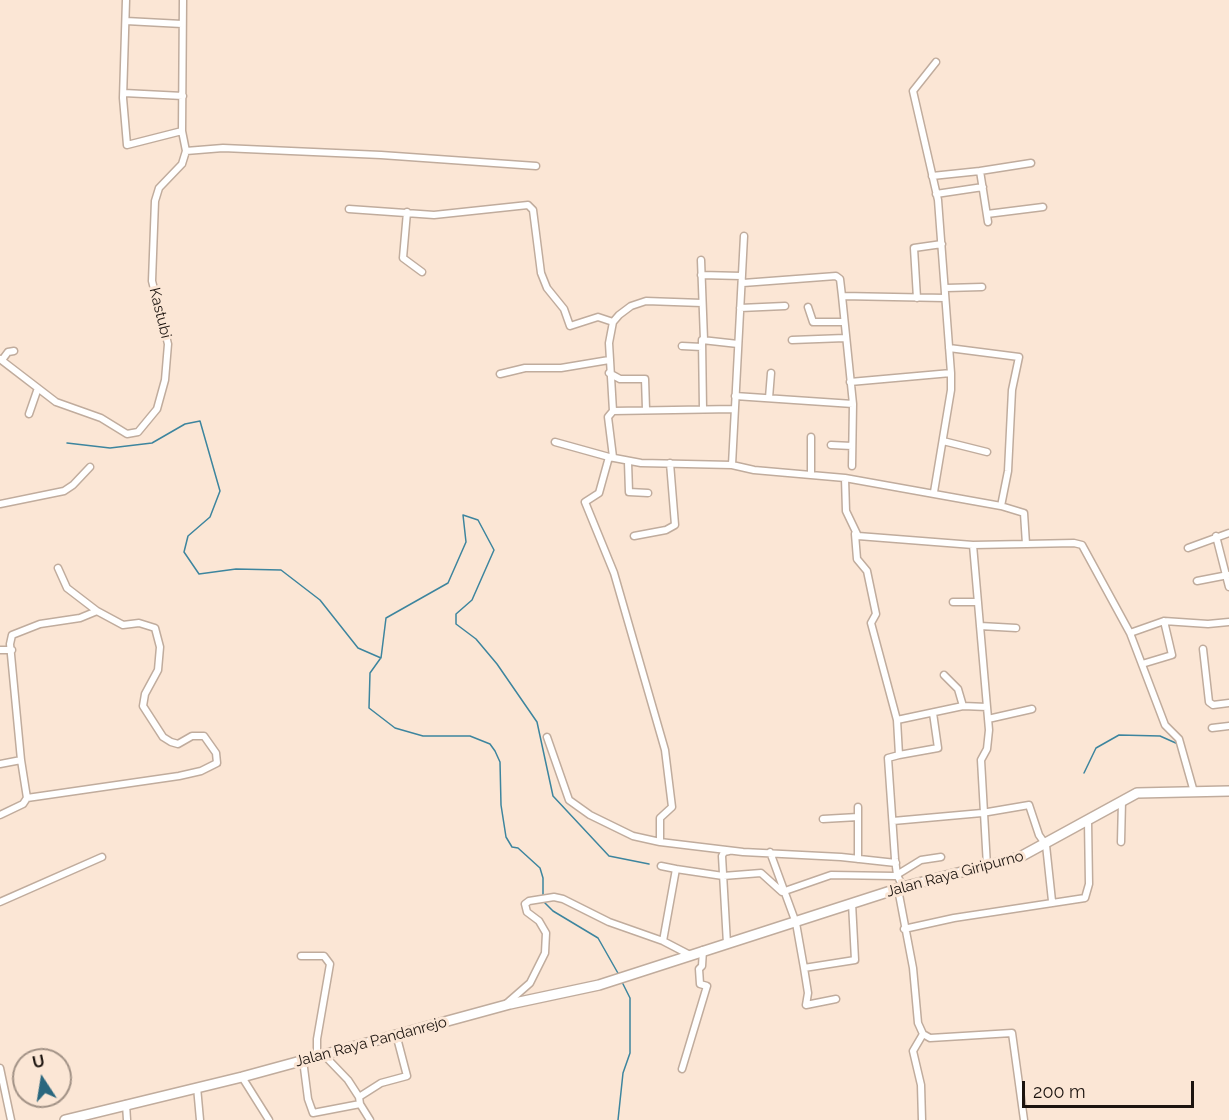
<!DOCTYPE html>
<style>
body{margin:0}
#map{position:relative;width:1229px;height:1120px;overflow:hidden;background:#fbe6d5;font-family:Raleway,sans-serif}
canvas{display:block}
.north{position:absolute;left:12px;top:1048px;width:60px;height:60px;box-sizing:border-box;background:#fbe6d5;border:2px solid #a29286;border-radius:50%;rotate:348deg;font-size:16px;font-weight:700;line-height:24px;text-align:center;color:#1c140f}
.north::after{content:'';display:block;margin:auto;width:21px;height:27px;background:#2a677e;clip-path:polygon(50% 0,100% 100%,50% 72%,0 100%)}
.scale{position:absolute;left:1022px;top:1081px;width:172px;height:27px;box-sizing:border-box;border:3px solid #1c140f;border-top:0;padding-left:8px;font-size:18px;line-height:21px;white-space:nowrap;color:#1c140f;-webkit-text-stroke:4px #fbe6d5;paint-order:stroke}
</style>
<div id="map">
<canvas width="1229" height="1120"></canvas>
<div class="north">U</div>
<div class="scale">200 m</div>
</div>
<script>
const ctx = document.querySelector('canvas').getContext('2d');
ctx.lineJoin = 'round';
const toPath = rows => new Path2D(rows.map(r => 'M' + r).join(''));
function trace(path, color, width, dash) { ctx.strokeStyle = color; ctx.lineWidth = width; ctx.lineCap = dash ? 'butt' : 'round'; ctx.setLineDash(dash || []); ctx.stroke(path); }
function label(font, color, halo, rows, align = 'center') {
  ctx.font = font + ' Raleway,sans-serif'; ctx.lineWidth = 6; ctx.setLineDash([]); ctx.textBaseline = 'middle'; ctx.strokeStyle = halo; ctx.fillStyle = color; for (const [text, x, y, turn = 0] of rows) {
    ctx.save(); ctx.translate(x, y); ctx.rotate((+turn || 0) * Math.PI / 180); ctx.textAlign = isNaN(turn) ? turn : align; if (halo) ctx.strokeText(text, 0, 0); ctx.fillText(text, 0, 0); ctx.restore();
  }
}
const stream = toPath([
 [67,443,110,448,152,443,185,424,200,421,220,491,210,517,188,536,184,552,199,574,236,569,281,570,320,600,358,648,381,658,386,618,448,583,466,542,463,515,478,520,494,550,472,600,456,614,456,624,476,639,497,664,537,722,553,796,609,856,649,864],
 [380,659,370,673,369,708,395,728,423,736,470,736,490,744,495,751,500,762,501,805,506,837,512,847,518,848,540,868,543,878,543,896],
 [1084,773,1096,748,1119,735,1160,736,1178,744],
 [543,901,553,911,598,938,619,975],
 [618,1120,623,1073,630,1053,630,998,622,982]
]);
const street = toPath([
 [126,0,123,98,127,145,182,131],
 [126,21,182,24],
 [124,93,183,96],
 [186,151,223,148,381,155,536,166],
 [932,176,980,171],
 [936,194,983,187],
 [349,209,434,215,528,205,533,210,541,273,547,288,564,309,570,326,598,317,613,322],
 [407,212,403,258,422,272],
 [987,214,1043,207],
 [988,222,980,171,1031,163],
 [744,236,732,465,754,470,845,478],
 [701,260,704,340],
 [701,275,742,276],
 [743,283,836,276,840,279,842,296],
 [946,288,982,287],
 [917,298,914,248,942,244],
 [808,307,813,322,844,322],
 [740,308,785,306],
 [792,340,845,338],
 [682,346,702,347],
 [949,348,1019,357,1012,390,1008,471,1001,506],
 [0,359,56,402,101,418,127,434,138,432,157,409,165,380,168,344,152,281,155,201,159,188,182,164,186,151,182,131,183,0],
 [2,360,8,352,14,351],
 [609,373,620,379,645,379,646,409],
 [500,374,525,368,561,368,609,360],
 [850,382,951,373],
 [735,396,853,404],
 [769,398,771,373],
 [703,409,702,340,738,344],
 [613,411,609,343,613,322,619,315,631,306,646,301,702,303],
 [29,414,38,388],
 [943,441,987,452],
 [555,442,609,457],
 [831,445,852,446],
 [613,457,608,417,613,411,734,409],
 [628,462,629,492,648,493],
 [732,465,641,463,609,457,599,493,585,502,614,573,665,750,672,807,660,818,660,842,743,852,841,857,896,863],
 [852,466,853,404,842,296,945,298],
 [811,475,811,437],
 [934,492,951,390,951,373,938,200,913,91,936,62],
 [0,504,64,491,73,485,90,467],
 [855,534,857,559,867,571,876,614,871,623,897,720,963,706,987,707],
 [634,536,666,530,675,525,670,463],
 [1216,536,1229,587],
 [1026,544,973,545,858,536,846,511,845,478,1001,506,1024,513,1026,544,1074,543,1082,545,1130,633,1165,725,1179,739,1194,792],
 [973,545,989,730,987,749,981,760,987,866],
 [1188,548,1229,533],
 [1197,581,1228,575],
 [953,602,978,602],
 [980,626,1016,628],
 [1130,633,1164,621,1208,624,1229,622],
 [1203,649,1209,702,1213,705,1229,703],
 [0,650,12,650],
 [1142,664,1172,655,1164,621],
 [944,675,958,689,963,706],
 [988,719,1032,709],
 [897,720,899,755,888,758,895,859,897,875,903,887],
 [1212,728,1229,726],
 [547,737,569,800,590,815,633,836,660,842],
 [899,755,938,748,933,713],
 [0,764,21,760],
 [27,798,179,776,201,771,217,763,216,753,204,736,192,736,178,744,171,742,163,737,143,706,145,694,158,670,160,647,155,628,139,623,123,625,97,611],
 [0,815,23,804,27,798,21,760,10,644,12,635,40,624,80,618,97,611,67,588,58,568],
 [823,819,858,817],
 [893,821,982,813,1029,805,1039,835,1046,845,1052,901],
 [1121,842,1122,801],
 [770,852,796,923,804,968,855,960,852,903],
 [858,859,858,807],
 [661,866,676,869],
 [898,889,913,968,918,1023,923,1034,930,1038,1012,1033,1024,1120],
 [0,902,102,857],
 [904,929,954,918,1085,898,1089,884,1088,821],
 [663,941,676,869,723,876,761,873,782,892,831,875,895,876,921,860,941,857],
 [727,944,722,856,724,852,729,851],
 [301,956,324,956,330,964,317,1039,317,1056],
 [804,968,808,993,806,1005,836,999],
 [506,1004,530,983,545,953,546,933,539,921,527,912,525,904,529,901,554,897,563,899,609,922,663,941,688,954],
 [303,1060,308,1099,313,1113,360,1104,359,1097,348,1080,323,1054],
 [0,1068,11,1120],
 [682,1069,707,986,700,984,699,969,702,966,703,950],
 [242,1077,269,1120],
 [197,1087,200,1120],
 [359,1097,381,1083,407,1076,396,1034],
 [126,1104,127,1120],
 [360,1104,370,1120],
 [922,1120,921,1085,913,1051,923,1034]
]);
const secondary = toPath([
 [65,1120,242,1077,510,1004,599,985,903,887,1020,857,1137,793,1229,791]
]);
const streetNames = [
 ["Kastubi",160,313,76],
 ["Jalan Raya Giripurno",955,874,-15],
 ["Jalan Raya Pandanrejo",371,1042,-15]
];
trace(stream, '#3d859e', 1.5);
trace(street, '#c0ac9d', 9);
trace(secondary, '#c0ac9d', 12);
trace(street, '#fff', 6);
trace(secondary, '#fff', 9);
label('15px', '#1c140f', '#fbe6d5', streetNames);
</script>
